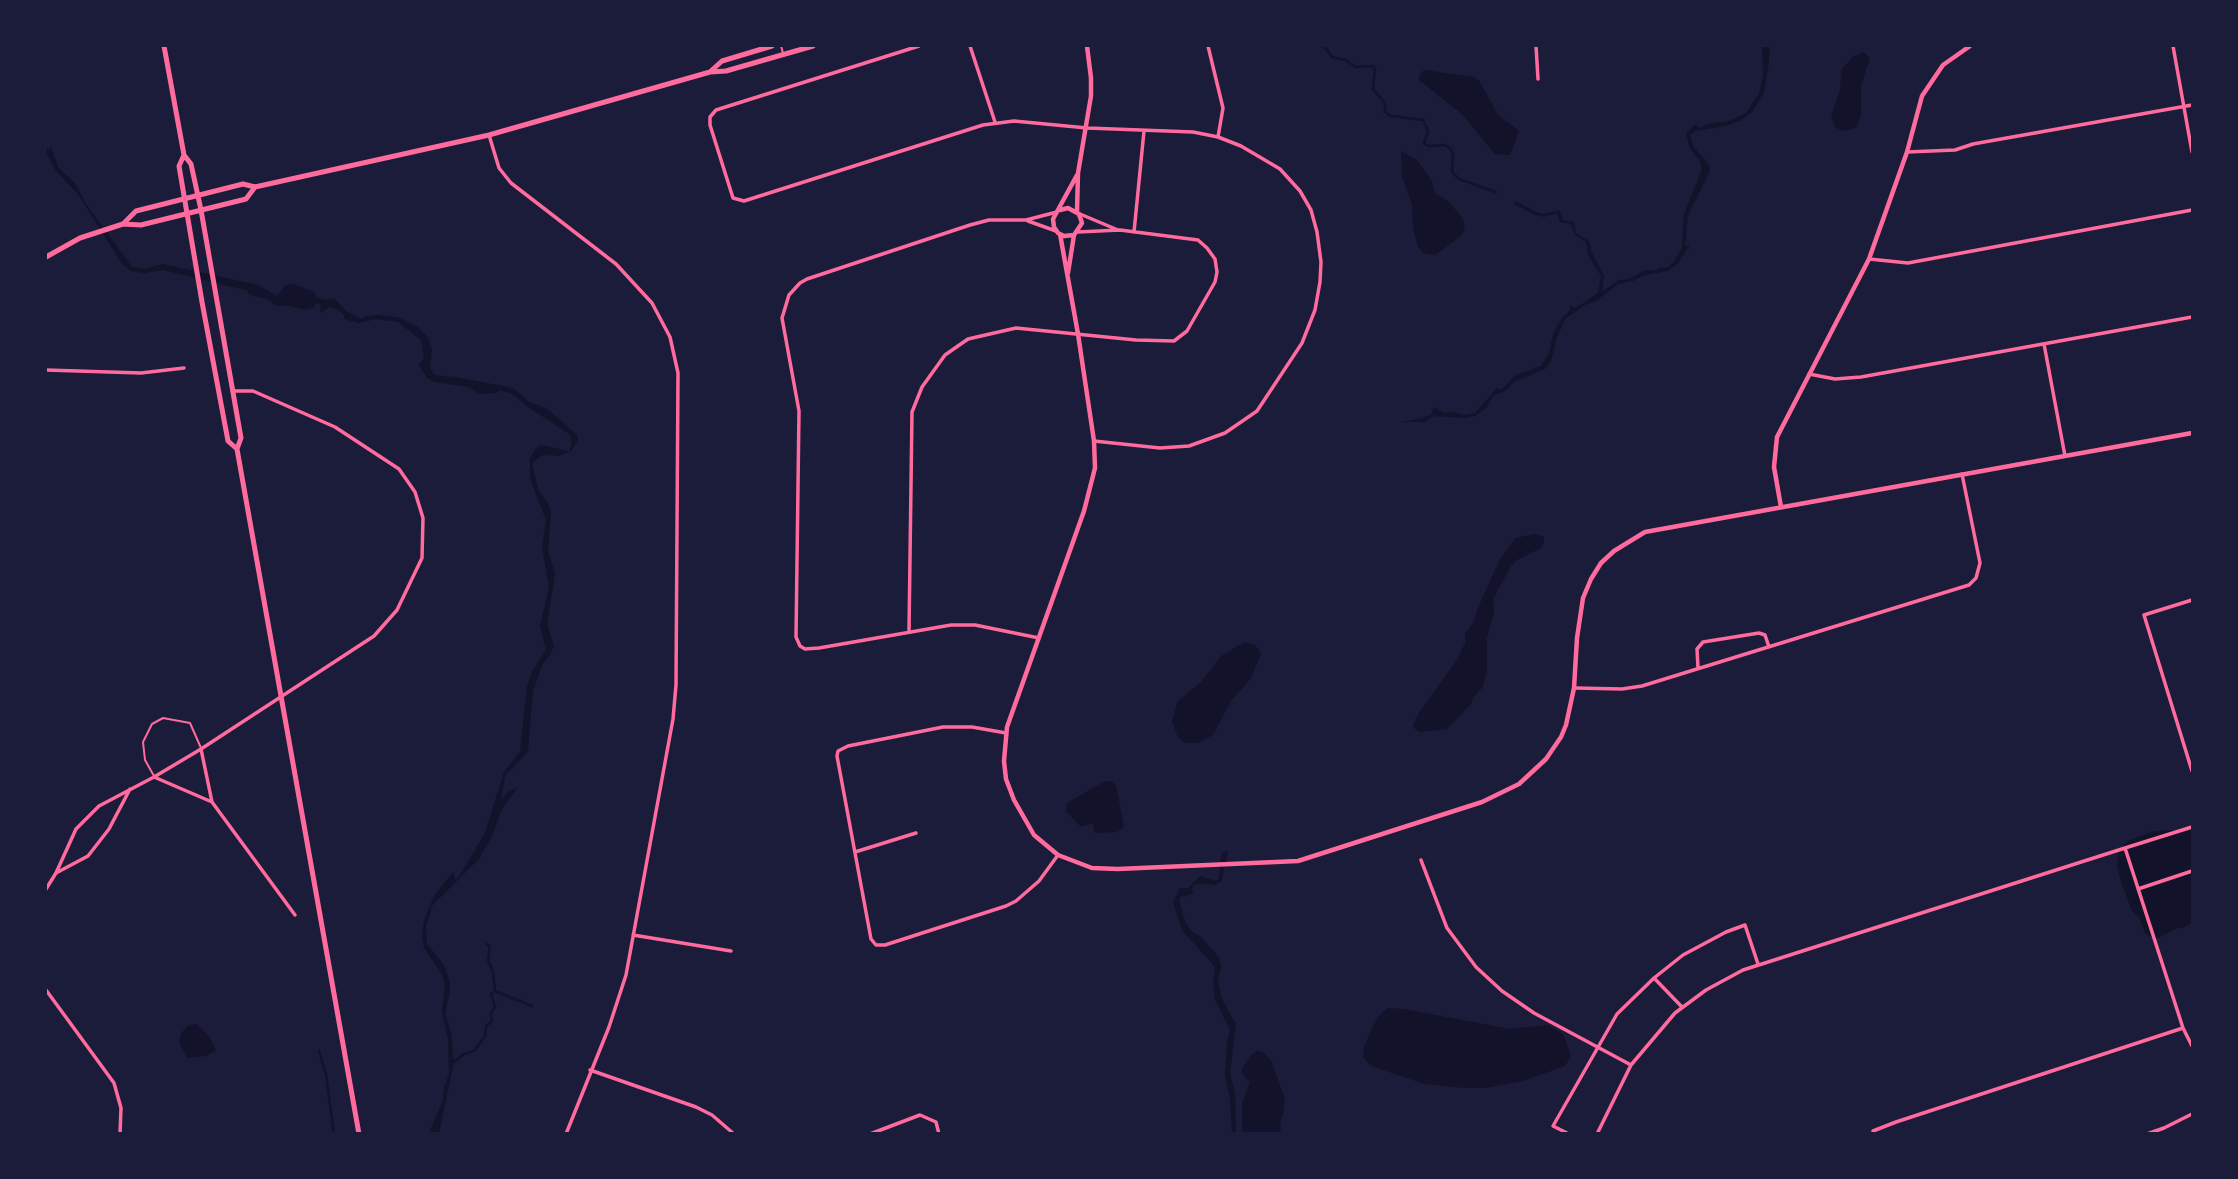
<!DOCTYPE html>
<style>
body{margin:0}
#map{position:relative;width:2238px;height:1179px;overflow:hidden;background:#1b1b3a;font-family:"PT Serif",serif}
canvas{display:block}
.frame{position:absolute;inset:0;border:47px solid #1b1b3a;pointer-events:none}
</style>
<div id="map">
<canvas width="2238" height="1179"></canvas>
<div class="frame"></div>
</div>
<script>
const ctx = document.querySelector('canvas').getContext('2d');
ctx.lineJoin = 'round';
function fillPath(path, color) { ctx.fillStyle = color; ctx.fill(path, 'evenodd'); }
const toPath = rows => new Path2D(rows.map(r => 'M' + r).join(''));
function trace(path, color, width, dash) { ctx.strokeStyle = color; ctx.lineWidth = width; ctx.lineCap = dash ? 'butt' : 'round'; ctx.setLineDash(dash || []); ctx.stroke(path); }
const water = toPath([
 [1762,46,1769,46,1770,49,1768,69,1764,92,1752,112,1742,120,1725,126,1695,131,1690,135,1693,146,1708,164,1710,171,1688,215,1685,244,1686,246,1689,245,1689,247,1678,263,1668,271,1644,275,1633,281,1618,284,1596,301,1585,305,1565,319,1556,340,1551,361,1545,369,1514,382,1505,391,1493,396,1486,408,1475,416,1465,418,1434,416,1424,422,1401,422,1423,418,1431,414,1434,407,1444,413,1451,412,1466,415,1475,413,1498,387,1499,390,1502,389,1516,375,1541,366,1549,353,1553,334,1562,318,1570,310,1570,306,1576,308,1598,293,1601,276,1588,255,1586,242,1575,235,1571,224,1560,222,1557,213,1544,217,1535,215,1514,204,1516,201,1536,212,1544,214,1559,210,1563,220,1574,222,1576,233,1589,241,1592,253,1604,276,1602,292,1619,280,1629,279,1645,270,1656,270,1660,267,1667,268,1674,262,1682,248,1684,214,1702,169,1700,161,1690,149,1686,133,1696,124,1699,128,1712,123,1727,122,1746,113,1759,93,1763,75],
 [1864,52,1870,58,1861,86,1861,116,1856,128,1843,131,1835,127,1831,117,1840,90,1842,69,1853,57],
 [1424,70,1473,77,1479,80,1498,115,1519,131,1510,155,1495,154,1462,114,1419,80,1419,76],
 [46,145,49,151,51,147,58,167,76,184,84,201,132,267,145,269,163,264,258,285,277,296,286,285,294,284,314,292,316,297,325,300,334,298,346,311,361,319,365,316,380,315,400,318,418,327,428,338,432,349,430,368,435,375,455,377,513,388,529,402,548,409,578,436,578,440,571,451,559,456,542,455,532,463,538,489,546,500,551,511,548,551,555,574,547,624,554,646,550,655,542,665,533,691,528,751,505,776,501,800,509,791,517,788,516,790,502,809,492,836,479,859,432,906,426,927,427,944,444,965,450,982,450,991,445,1013,451,1033,454,1062,439,1133,429,1133,443,1100,444,1087,449,1074,448,1039,442,1011,445,985,442,975,424,948,422,937,424,921,434,896,452,873,454,873,455,879,458,878,485,833,504,772,520,752,527,686,533,670,546,650,540,626,549,587,542,547,546,520,530,479,530,459,536,448,541,445,569,451,572,445,569,434,528,407,512,394,500,390,496,393,480,394,468,387,435,382,427,378,419,365,424,359,421,340,398,322,376,319,359,323,344,319,344,315,338,310,330,307,320,313,321,304,316,303,314,307,307,310,289,306,277,306,267,299,250,295,246,290,163,270,144,273,131,271,122,264,78,194,56,171,46,152],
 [1401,151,1416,159,1432,181,1435,193,1449,202,1463,219,1465,228,1461,236,1435,255,1423,253,1418,247,1413,228,1412,204,1402,177],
 [1535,534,1544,537,1544,543,1541,548,1517,560,1511,566,1493,599,1494,612,1487,638,1487,672,1482,688,1473,698,1471,704,1447,729,1420,732,1415,729,1413,725,1420,711,1457,660,1465,643,1465,634,1474,621,1477,610,1499,561,1516,538],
 [1245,642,1256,646,1261,654,1251,678,1231,701,1213,735,1198,743,1188,743,1182,741,1177,735,1172,721,1178,701,1201,682,1221,656],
 [1111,781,1116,785,1124,827,1117,832,1095,833,1093,823,1081,827,1066,811,1067,803,1104,782],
 [2192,828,2192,923,2183,928,2177,928,2158,938,2151,937,2145,933,2139,917,2132,911,2120,879,2117,864,2119,850,2128,841,2151,832,2169,830,2184,832],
 [1228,851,1221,882,1214,885,1201,883,1194,885,1191,889,1194,894,1180,897,1179,900,1184,919,1191,931,1201,937,1219,957,1221,967,1218,982,1222,999,1236,1024,1230,1073,1235,1093,1236,1133,1232,1133,1230,1100,1225,1074,1227,1045,1230,1029,1215,1000,1213,982,1215,967,1182,930,1173,902,1180,888,1188,888,1200,876,1216,881,1219,878,1221,857,1223,852],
 [1387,1008,1404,1009,1510,1029,1548,1025,1563,1034,1571,1056,1565,1066,1523,1081,1485,1088,1464,1088,1425,1084,1371,1066,1363,1057,1364,1047,1369,1035,1378,1017],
 [197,1024,210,1038,216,1050,206,1056,187,1058,179,1042,181,1033,189,1025],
 [1257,1051,1263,1052,1271,1060,1285,1099,1283,1117,1280,1121,1281,1133,1242,1133,1242,1103,1250,1082,1242,1074,1242,1069,1251,1055]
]);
const stream = toPath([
 [1324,46,1332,57,1345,60,1356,67,1373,66,1375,69,1373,89,1385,103,1385,112,1391,116,1423,120,1428,131,1424,143,1428,146,1445,145,1451,149,1453,155,1452,172,1459,179,1496,192],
 [495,991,532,1006],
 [319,1051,326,1074,334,1134],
 [454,1062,464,1054,474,1051,485,1036,486,1026,492,1021,491,1013,495,1007,491,994,495,991,493,972,488,960,490,947,486,944]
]);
const service = toPath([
 [781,46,783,53],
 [154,776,145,760,143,742,152,724,163,718,190,723,201,748]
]);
const minor = toPath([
 [919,46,716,110,710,117,710,125,733,198,744,201,983,125,1014,121,1087,128,1193,132,1218,137,1241,146,1280,169,1300,191,1311,210,1317,232,1321,262,1320,282,1315,310,1302,343,1257,411,1225,433,1189,446,1160,448,1094,441],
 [970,46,995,122],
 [1208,46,1223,108,1218,137],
 [1536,46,1538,79],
 [2173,46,2192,152],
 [489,135,499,168,511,183,616,264,652,303,670,337,678,373,676,685,673,719,626,975,609,1027,566,1134],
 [1907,152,1955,150,1973,144,2192,105],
 [1080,214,1118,230],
 [1028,221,1056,231],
 [1134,232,1144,131],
 [1869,259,1908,263,2192,210],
 [2044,344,2065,456],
 [46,370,141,373,184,368],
 [1809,374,1835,379,1861,377,2192,317],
 [2192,600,2144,615,2192,771],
 [909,631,912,412,922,387,945,355,968,339,1016,328,1136,340,1174,341,1187,331,1215,282,1217,272,1215,259,1207,248,1198,240,1120,230,1078,232],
 [1039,638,975,625,951,625,819,648,805,649,800,646,796,637,799,411,782,318,789,295,800,283,807,279,970,225,989,220,1026,220,1057,212],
 [1698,668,1697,649,1703,642,1759,633,1765,635,1769,647],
 [1575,688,1622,689,1642,686,1969,585,1976,578,1980,563,1962,474],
 [1006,733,972,727,943,727,848,746,838,751,837,756,871,939,876,945,885,945,1006,906,1016,901,1039,881,1058,855],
 [154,777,212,802,201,749],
 [212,802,295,915],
 [2192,827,2125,848,2183,1028,2192,1046],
 [855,852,916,833],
 [1421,860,1447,928,1476,967,1502,991,1534,1013,1631,1065],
 [56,873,88,856,109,829,130,789],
 [46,889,56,873,76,829,99,806,154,777,201,749,374,636,397,610,422,558,423,518,415,492,399,469,335,427,253,391,233,391],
 [2138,889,2192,871],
 [633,935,731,951],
 [1654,978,1682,1007],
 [46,990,114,1083,121,1108,120,1134],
 [590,1070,696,1107,712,1115,734,1134],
 [870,1134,920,1115,936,1122,939,1134],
 [1569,1134,1553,1126,1617,1014,1654,978,1683,955,1726,932,1745,925,1758,964],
 [1597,1134,1631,1065,1675,1013,1706,990,1743,970,2125,848],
 [1874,1134,1873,1131,1896,1122,2183,1028],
 [2147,1134,2164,1128,2192,1114]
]);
const tertiary = toPath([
 [1060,210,1068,208,1079,214,1082,223,1074,235,1064,236,1058,233,1054,227,1053,219,1077,175],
 [1077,211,1078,173,1091,96,1091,78,1087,46],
 [1060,234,1078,334,1094,441,1095,468,1084,511,1007,727,1004,761,1006,779,1014,800,1034,835,1058,855,1092,868,1118,869,1298,861,1482,802,1519,784,1546,759,1561,737,1566,725,1574,688,1577,638,1583,598,1591,579,1601,563,1614,551,1645,532,2192,433],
 [1068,273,1074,235],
 [1781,507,1774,467,1777,437,1869,259,1907,152,1922,96,1943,65,1970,46]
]);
const primary = toPath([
 [164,46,184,155,191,164,201,210,241,438,237,449,359,1134],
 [711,71,722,61,772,46],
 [184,155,179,166,202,302,228,441,237,449],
 [123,224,136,211,243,184,255,187,489,135,710,72,726,71,813,46],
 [46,257,80,238,123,224,141,225,246,199,255,187]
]);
fillPath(water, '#12122b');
trace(stream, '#12122b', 2.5);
trace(service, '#ff6b9d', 2);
trace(minor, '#ff6b9d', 3.5);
trace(tertiary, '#ff6b9d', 4.5);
trace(primary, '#ff6b9d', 5);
</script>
